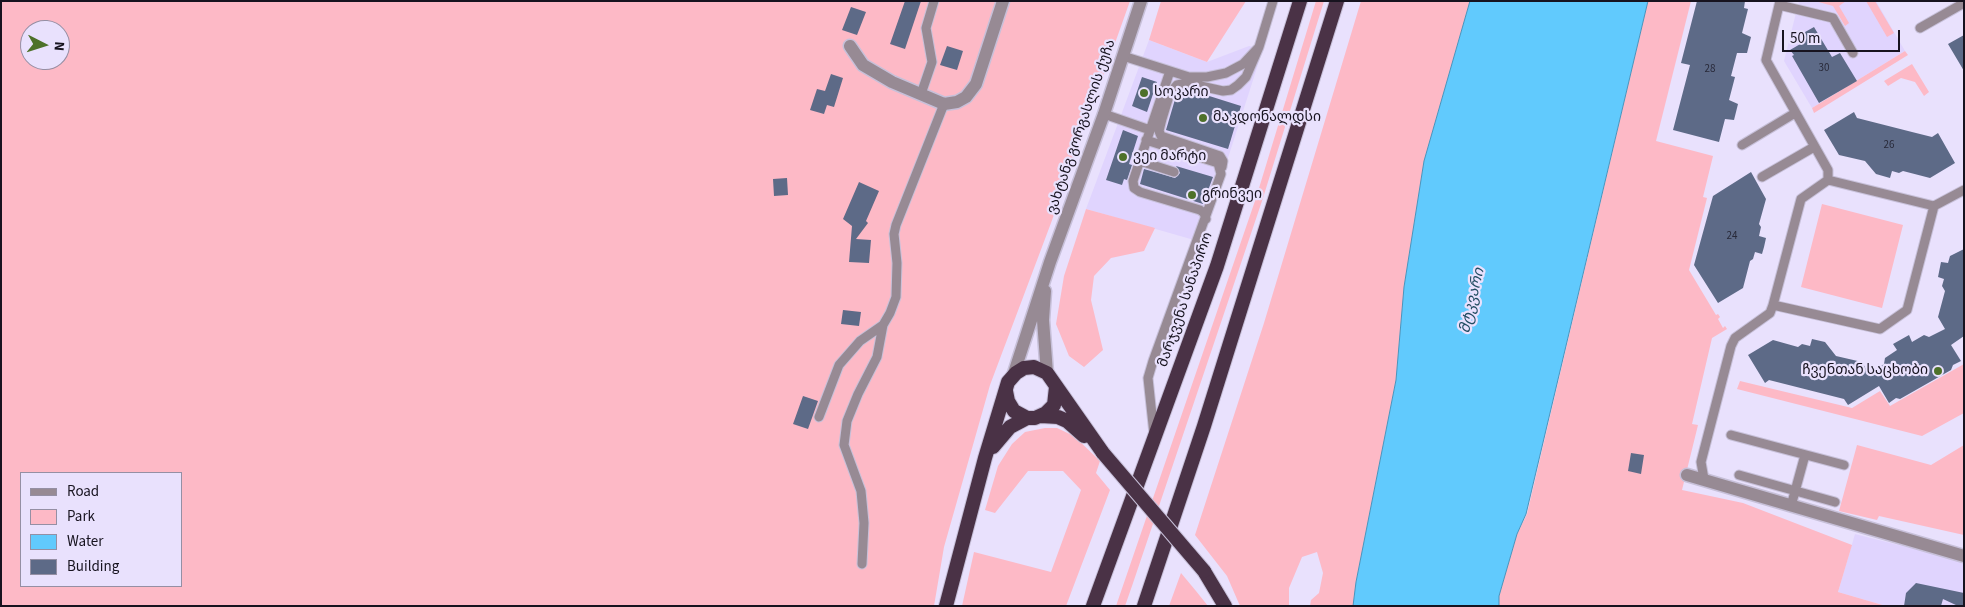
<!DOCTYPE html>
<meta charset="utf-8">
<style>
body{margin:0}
#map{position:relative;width:1965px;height:607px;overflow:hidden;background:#e9e1fd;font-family:"Source Sans 3",sans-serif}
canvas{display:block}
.frame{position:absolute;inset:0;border:2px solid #17131f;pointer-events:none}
.legend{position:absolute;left:20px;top:472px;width:162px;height:115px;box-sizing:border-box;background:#e9e1fd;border:1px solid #958fa4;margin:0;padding:6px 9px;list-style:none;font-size:15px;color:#17131f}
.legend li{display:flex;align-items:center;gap:10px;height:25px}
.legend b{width:25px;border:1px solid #958fa4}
.north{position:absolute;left:20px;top:20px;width:50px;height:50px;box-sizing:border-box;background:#e9e1fd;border:1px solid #958fa4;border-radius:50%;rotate:95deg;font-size:14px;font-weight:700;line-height:20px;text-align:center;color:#17131f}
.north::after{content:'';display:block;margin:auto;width:18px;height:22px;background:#4e712a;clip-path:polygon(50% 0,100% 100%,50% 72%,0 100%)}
.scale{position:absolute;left:1782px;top:30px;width:118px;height:22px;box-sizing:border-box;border:2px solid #17131f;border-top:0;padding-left:6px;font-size:15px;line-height:18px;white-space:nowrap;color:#17131f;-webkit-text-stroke:4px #e9e1fd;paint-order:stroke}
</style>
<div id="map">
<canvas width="1965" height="607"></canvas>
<div class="frame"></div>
<ul class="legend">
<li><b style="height:6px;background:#978a94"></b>Road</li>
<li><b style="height:14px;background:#fdb9c6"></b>Park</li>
<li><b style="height:14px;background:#61cafd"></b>Water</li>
<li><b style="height:14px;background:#5d6a87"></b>Building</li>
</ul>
<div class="north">N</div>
<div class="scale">50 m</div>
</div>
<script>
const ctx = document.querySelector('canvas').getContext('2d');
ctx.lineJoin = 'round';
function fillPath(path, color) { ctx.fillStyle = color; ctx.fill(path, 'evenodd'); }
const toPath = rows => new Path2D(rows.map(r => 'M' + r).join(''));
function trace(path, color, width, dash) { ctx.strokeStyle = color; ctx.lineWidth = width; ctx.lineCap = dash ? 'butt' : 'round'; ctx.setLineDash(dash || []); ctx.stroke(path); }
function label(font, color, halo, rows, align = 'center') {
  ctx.font = font + ' "Source Sans 3","Noto Sans Georgian",sans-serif'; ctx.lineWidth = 4.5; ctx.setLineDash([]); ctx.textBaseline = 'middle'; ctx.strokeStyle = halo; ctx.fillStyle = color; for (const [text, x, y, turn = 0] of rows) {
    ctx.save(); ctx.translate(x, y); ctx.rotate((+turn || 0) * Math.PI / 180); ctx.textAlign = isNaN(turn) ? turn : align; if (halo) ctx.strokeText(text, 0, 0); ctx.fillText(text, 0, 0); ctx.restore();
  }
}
const built = toPath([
 [1799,1,1876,1,1905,51,1812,108,1784,61],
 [1149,40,1207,62,1249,46,1263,49,1201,242,1086,209],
 [1855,534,1955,559,1964,564,1964,606,1886,606,1838,592]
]);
const green = toPath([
 [1,1,1130,1,1051,223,990,385,944,547,934,606,1,606],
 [30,30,60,30,60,60,30,60],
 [21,473,181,473,181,586,21,586],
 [1161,1,1246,1,1207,62,1149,40],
 [1316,1,1324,1,1263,198,1132,586,1125,606,1116,606,1256,198],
 [1361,1,1470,1,1424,161,1404,287,1396,380,1356,582,1353,606,1310,606,1311,600,1319,593,1323,573,1317,552,1302,557,1289,588,1289,606,1240,606,1227,576,1195,535,1264,323],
 [1648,1,1691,1,1656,141,1713,156,1703,197,1707,198,1689,270,1716,315,1718,314,1720,317,1718,319,1723,328,1725,326,1727,329,1712,338,1692,424,1698,425,1682,490,1743,503,1852,545,1838,592,1886,606,1499,606,1499,596,1517,534,1527,514],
 [1815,1,1846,1,1839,6,1849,23,1845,26,1833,6],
 [1866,1,1875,1,1894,33,1887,37],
 [1905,51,1908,55,1814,113,1812,108],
 [1912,64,1929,92,1924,96,1915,82,1901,78,1888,86,1884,81],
 [1822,204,1903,225,1882,308,1801,287],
 [1086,209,1155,228,1144,251,1111,258,1094,276,1091,300,1103,350,1084,367,1069,356,1056,324,1064,276],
 [1964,364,1964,413,1922,436,1737,389,1740,381,1852,408,1880,391,1890,406],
 [1045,428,1057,428,1074,436,1100,461,1096,473,1110,490,1066,606,962,606,974,552,1051,572,1081,490,1063,471,1028,471,995,513,985,510,998,466,1012,444,1025,432],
 [1857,445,1931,465,1964,445,1964,535,1879,516,1877,520,1839,511],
 [1181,573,1196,591,1208,606,1169,606]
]);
const water = toPath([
 [1470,1,1648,1,1526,514,1517,534,1499,596,1499,606,1353,606,1356,582,1396,380,1404,287,1424,161,1470,1]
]);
const building = toPath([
 [905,1,921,1,905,49,890,44],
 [1697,1,1745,1,1744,8,1748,9,1742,33,1751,37,1747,53,1737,53,1731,76,1735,77,1729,100,1738,104,1734,120,1725,119,1719,142,1673,130,1690,65,1681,63],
 [851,7,866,12,857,35,842,30],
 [1814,27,1832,57,1840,53,1857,81,1819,103,1792,56,1794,55,1790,50,1802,43,1798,36],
 [1964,35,1964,71,1948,44],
 [947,46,963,51,957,70,940,65],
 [831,74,843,78,834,107,827,105,824,114,810,110,817,89,825,91],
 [1142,77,1157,82,1147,112,1132,106],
 [1187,89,1241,106,1228,149,1166,130,1176,96,1178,93,1185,95],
 [1854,112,1857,118,1912,132,1932,137,1938,133,1955,163,1930,178,1903,171,1899,173,1892,171,1890,178,1876,174,1865,161,1839,155,1824,130],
 [1123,130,1138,136,1129,164,1132,165,1127,180,1124,179,1122,185,1106,180],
 [1176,166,1213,177,1203,204,1140,184,1144,169,1175,178,1180,173],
 [1751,172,1766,199,1759,224,1761,227,1759,236,1766,238,1764,247,1762,254,1755,252,1753,259,1750,261,1743,288,1718,303,1694,265,1713,196],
 [787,178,788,195,774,196,773,179],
 [859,182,879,191,866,221,868,223,856,239,871,240,869,263,849,262,852,226,843,219],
 [1964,249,1964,336,1951,345,1961,361,1953,365,1951,370,1900,399,1896,398,1889,403,1879,386,1848,405,1844,399,1769,380,1765,383,1748,355,1773,340,1798,347,1802,344,1810,346,1812,339,1825,342,1836,356,1862,362,1869,374,1884,364,1885,358,1897,350,1893,344,1909,335,1912,342,1924,335,1929,337,1945,329,1938,317,1945,291,1942,286,1944,279,1938,277,1941,262,1948,263,1950,256],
 [843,310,861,312,859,326,841,324],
 [803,396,818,401,808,429,793,424],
 [1631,453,1644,455,1641,474,1628,471],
 [1916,583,1964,593,1964,606,1958,606,1943,599,1941,606,1904,606,1906,593]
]);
const service = toPath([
 [1780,1,1766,60,1828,170,1828,180],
 [1779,5,1833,18,1853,53],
 [1920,28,1964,3],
 [1123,56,1189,77,1207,77,1226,73,1243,64,1259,47,1273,1],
 [1170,71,1133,181,1134,188,1140,192,1200,210,1204,213,1206,219],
 [921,94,932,62,926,28,934,1],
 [1104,114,1150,130],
 [1146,140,1218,163,1221,174,1153,361,1148,378,1154,434],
 [1742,145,1795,113],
 [1140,161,1174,172],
 [1222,167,1223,161,1220,156,1161,136,1159,131,1162,119,1170,93,1177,85,1187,83,1223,91,1231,90,1238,85,1246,77,1259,47],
 [1762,177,1814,147],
 [1828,180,1934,206,1907,310,1880,329,1773,305,1801,199,1828,180],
 [1934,206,1964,190],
 [819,417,839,365,860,341,883,325,890,313,896,297,897,263,894,234,896,225,944,104],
 [1731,435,1844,465],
 [1739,475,1835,502],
 [1704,479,1701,462,1731,346,1735,338,1770,313,1773,305],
 [1791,506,1805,455],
 [862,564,864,523,861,491,844,445,847,421,858,394,877,357,883,325]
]);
const minor = toPath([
 [850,46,863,65,892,82,944,104,957,102,966,97,976,84,1003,1],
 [1687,475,1964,556]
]);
const tertiary = toPath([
 [1045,291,1043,320,1047,373],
 [1013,376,1050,262,1104,114,1141,1]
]);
const trunk = toPath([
 [1006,391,1008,401,1014,411,1027,418,1035,418,1046,413,1054,405,1056,387],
 [1041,416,1058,417,1067,421,1084,436],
 [993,447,1010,427,1027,418],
 [1204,571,1225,606],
 [946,606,985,458,1008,382,1016,373,1024,368,1034,367,1047,373,1103,453],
 [1093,606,1217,266,1300,1],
 [1144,606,1204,426,1337,1]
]);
const trunkBridge = toPath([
 [1103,453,1204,571]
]);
const markers = [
 [1144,93,5,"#4e712a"],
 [1203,118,5,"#4e712a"],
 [1123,157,5,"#4e712a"],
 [1192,195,5,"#4e712a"],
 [1938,371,5,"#4e712a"]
];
const numberNames = [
 ["30",1824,69],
 ["28",1710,70],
 ["26",1889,146],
 ["24",1732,237]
];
const poiNames = [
 ["სოკარი",1154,93],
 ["მაკდონალდსი",1213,118],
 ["ვეი მარტი",1133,157],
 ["გრინვეი",1202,195],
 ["ჩვენთან საცხობი",1928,371,"right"]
];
const streetNames = [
 ["ვახტანგ გორგასლის ქუჩა",1082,127,-71],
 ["მარჯვენა სანაპირო",1186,300,-71]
];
const waterNames = [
 ["მტკვარი",1473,301,-77]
];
fillPath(built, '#e0d4fe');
fillPath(green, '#fdb9c6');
fillPath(water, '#61cafd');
trace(water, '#4b93ba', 1);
fillPath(building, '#5d6a87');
trace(service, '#c7c0d9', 11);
trace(minor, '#c7c0d9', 15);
trace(tertiary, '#c7c0d9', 15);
trace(trunk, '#c7c0d9', 16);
trace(service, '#978a94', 9);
trace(minor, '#978a94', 12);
trace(tertiary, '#978a94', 12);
trace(trunk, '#4a3246', 14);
trace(trunkBridge, '#c7c0d9', 16, []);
trace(trunkBridge, '#4a3246', 14);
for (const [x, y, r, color] of markers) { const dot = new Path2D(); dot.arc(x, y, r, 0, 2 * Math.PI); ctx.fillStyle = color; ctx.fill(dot); trace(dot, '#e9e1fd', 2); }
label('11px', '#282939', null, numberNames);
label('14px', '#17131f', '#e9e1fd', poiNames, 'left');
label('14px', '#17131f', '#e9e1fd', streetNames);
label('italic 15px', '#204c61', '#e9e1fd', waterNames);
</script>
